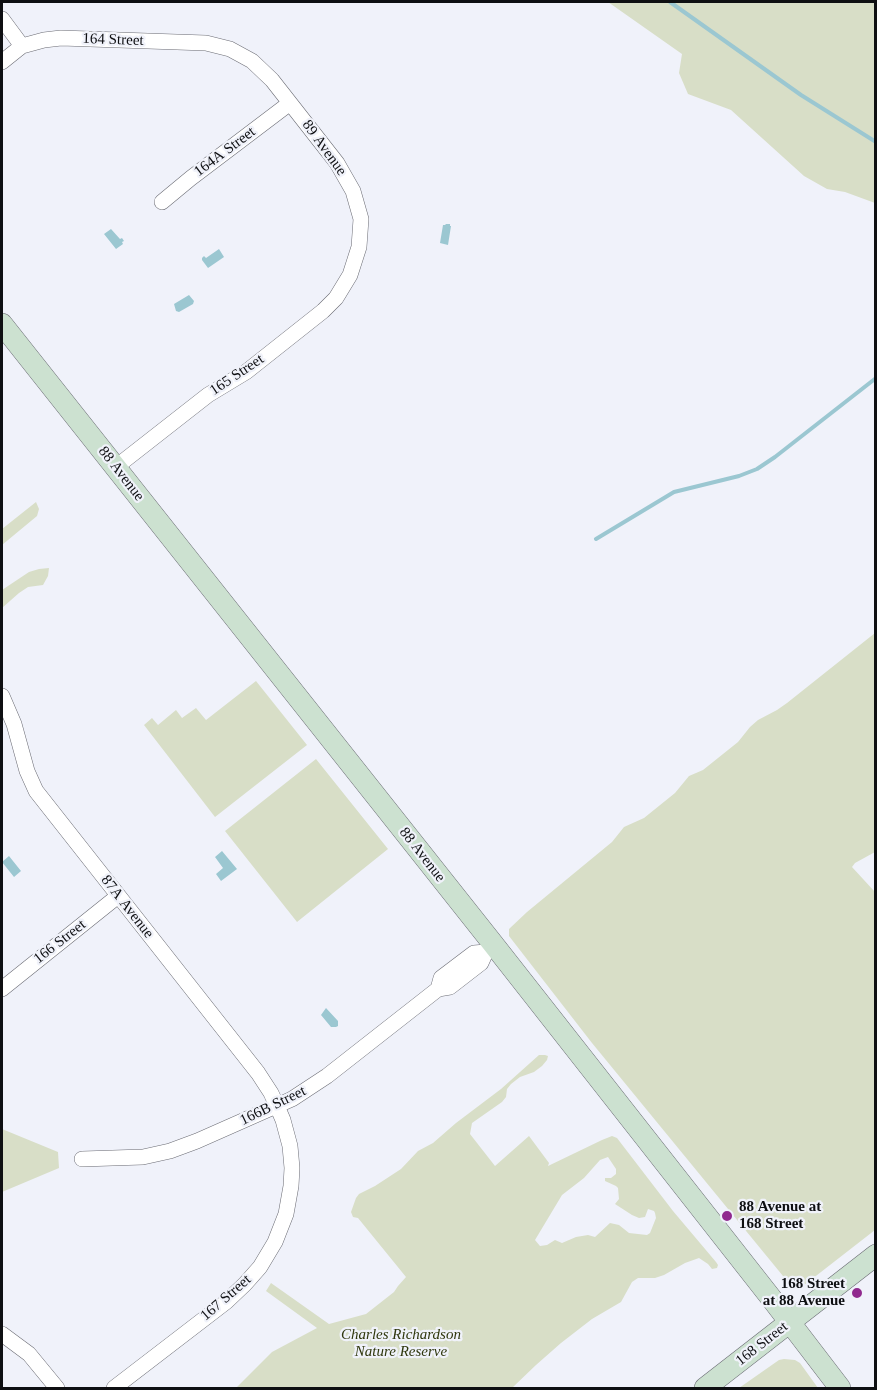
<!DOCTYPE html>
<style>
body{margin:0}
#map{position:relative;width:877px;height:1390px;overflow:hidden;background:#f0f2fa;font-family:Georgia,serif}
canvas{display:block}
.frame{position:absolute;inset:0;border:3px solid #0e0f12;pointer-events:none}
</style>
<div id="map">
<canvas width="877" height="1390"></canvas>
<div class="frame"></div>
</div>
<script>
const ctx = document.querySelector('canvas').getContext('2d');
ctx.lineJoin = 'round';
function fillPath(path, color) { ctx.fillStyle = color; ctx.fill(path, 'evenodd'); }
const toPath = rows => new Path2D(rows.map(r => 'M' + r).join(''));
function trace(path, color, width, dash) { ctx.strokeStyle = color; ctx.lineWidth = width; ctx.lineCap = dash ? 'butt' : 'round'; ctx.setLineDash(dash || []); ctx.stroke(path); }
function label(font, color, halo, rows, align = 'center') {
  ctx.font = font + ' Georgia,serif'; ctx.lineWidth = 4.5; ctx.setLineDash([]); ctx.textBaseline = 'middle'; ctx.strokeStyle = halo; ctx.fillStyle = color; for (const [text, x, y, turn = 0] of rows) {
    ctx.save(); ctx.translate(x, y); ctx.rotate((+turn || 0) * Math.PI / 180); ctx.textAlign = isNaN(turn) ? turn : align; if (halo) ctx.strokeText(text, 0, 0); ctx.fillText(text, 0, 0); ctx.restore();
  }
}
const green = toPath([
 [608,2,875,2,875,203,845,192,827,189,804,176,731,110,688,94,679,73,682,54],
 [36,502,39,509,37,516,2,545,2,529],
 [49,568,48,576,43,585,28,587,19,593,2,608,2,590,29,572,39,569],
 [875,633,875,852,855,863,852,867,875,892,875,1230,803,1286,792,1287,592,1043,509,936,509,929,527,912,612,842,624,827,644,818,675,793,689,776,703,770,738,742,750,727,758,720,777,710,787,703],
 [256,681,307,745,215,817,144,725,152,718,158,725,176,710,182,718,196,708,206,720],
 [316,759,388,849,297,922,225,831],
 [539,1055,545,1055,548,1056,547,1060,542,1066,534,1072,520,1077,511,1084,507,1089,506,1097,502,1102,472,1123,470,1134,495,1166,529,1136,549,1163,548,1166,602,1140,612,1136,617,1138,673,1211,716,1262,718,1265,717,1268,712,1269,708,1264,699,1258,685,1263,664,1275,655,1278,638,1278,632,1282,621,1302,592,1319,561,1343,536,1365,512,1388,237,1388,237,1387,272,1352,317,1328,266,1291,271,1283,329,1324,366,1314,394,1292,398,1286,406,1277,358,1218,353,1217,351,1212,356,1198,359,1194,375,1186,401,1169,418,1151,433,1143,456,1123,501,1089],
 [608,1157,616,1169,616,1174,611,1178,605,1178,605,1181,616,1186,618,1188,619,1199,615,1204,632,1215,639,1218,645,1217,648,1209,654,1211,655,1213,656,1218,650,1233,647,1235,629,1233,619,1225,610,1223,595,1237,588,1235,576,1237,562,1243,555,1240,547,1245,540,1246,535,1240,562,1195,584,1178,600,1160],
 [2,1129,58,1152,59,1168,2,1192],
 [784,1359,795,1360,800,1363,818,1388,739,1388,779,1360]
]);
const water = toPath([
 [446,224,450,224,450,226,451,226,448,245,440,243,443,225,445,225],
 [111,229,120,239,122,238,124,241,122,242,123,244,116,249,104,234],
 [219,249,224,257,208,268,202,260,202,258,204,256,206,258],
 [189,295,194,301,193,304,179,312,176,311,174,304],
 [222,851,237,869,221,881,216,874,223,868,215,857],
 [9,856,21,871,14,877,2,862],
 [326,1008,338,1021,338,1026,336,1027,331,1027,321,1015]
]);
const stream = toPath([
 [670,2,801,95,876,142],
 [596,539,674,492,739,476,757,469,775,457,876,378]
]);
const minor = toPath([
 [2,19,22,46],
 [2,62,22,46,44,40,61,38,206,43,230,49,252,61,272,80,337,163,353,191,361,219,359,247,350,275,336,298,323,311,246,372,208,395,116,467],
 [162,202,191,178,290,103],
 [2,696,14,724,27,771,36,791,258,1073,271,1093,277,1106,283,1120,290,1146,292,1168,291,1186,286,1214,275,1242,260,1267,245,1284,226,1302,114,1388],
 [2,989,118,896],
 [438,989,441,978,474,953,486,952],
 [82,1159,143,1157,170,1151,197,1141,292,1099,327,1076,438,989,450,987,481,963,486,952,494,945],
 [2,1334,29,1354,57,1388]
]);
const secondary = toPath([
 [2,324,494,945,775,1303,840,1388],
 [705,1388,876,1255]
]);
const markers = [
 [727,1216,6,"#90298e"],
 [857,1293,6,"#90298e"]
];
const streetNames = [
 ["164 Street",113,40,2],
 ["89 Avenue",324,148,54],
 ["164A Street",225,152,-37],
 ["165 Street",237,375,-34],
 ["88 Avenue",121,474,52],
 ["88 Avenue",422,855,52],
 ["87A Avenue",127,907,52],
 ["166 Street",60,942,-38],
 ["166B Street",273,1106,-26],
 ["167 Street",226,1298,-41],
 ["168 Street",762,1344,-38]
];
const poiNames = [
 ["88 Avenue at",739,1207],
 ["168 Street",739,1224],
 ["168 Street",845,1284,"right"],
 ["at 88 Avenue",845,1301,"right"]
];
const parkNames = [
 ["Charles Richardson",401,1335],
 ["Nature Reserve",401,1352]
];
fillPath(green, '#d8dec7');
fillPath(water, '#9bc7d1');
trace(stream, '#9bc7d1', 4);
trace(minor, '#6b6c74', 16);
trace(secondary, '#6b6c74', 22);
trace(minor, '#fff', 15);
trace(secondary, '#cce1d0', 21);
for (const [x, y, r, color] of markers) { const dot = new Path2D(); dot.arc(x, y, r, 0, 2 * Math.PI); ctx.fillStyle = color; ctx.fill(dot); trace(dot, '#f0f2fa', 2); }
label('15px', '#0e0f12', '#f0f2fa', streetNames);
label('bold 15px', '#0e0f12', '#f0f2fa', poiNames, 'left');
label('italic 15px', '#2f370d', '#f0f2fa', parkNames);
</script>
